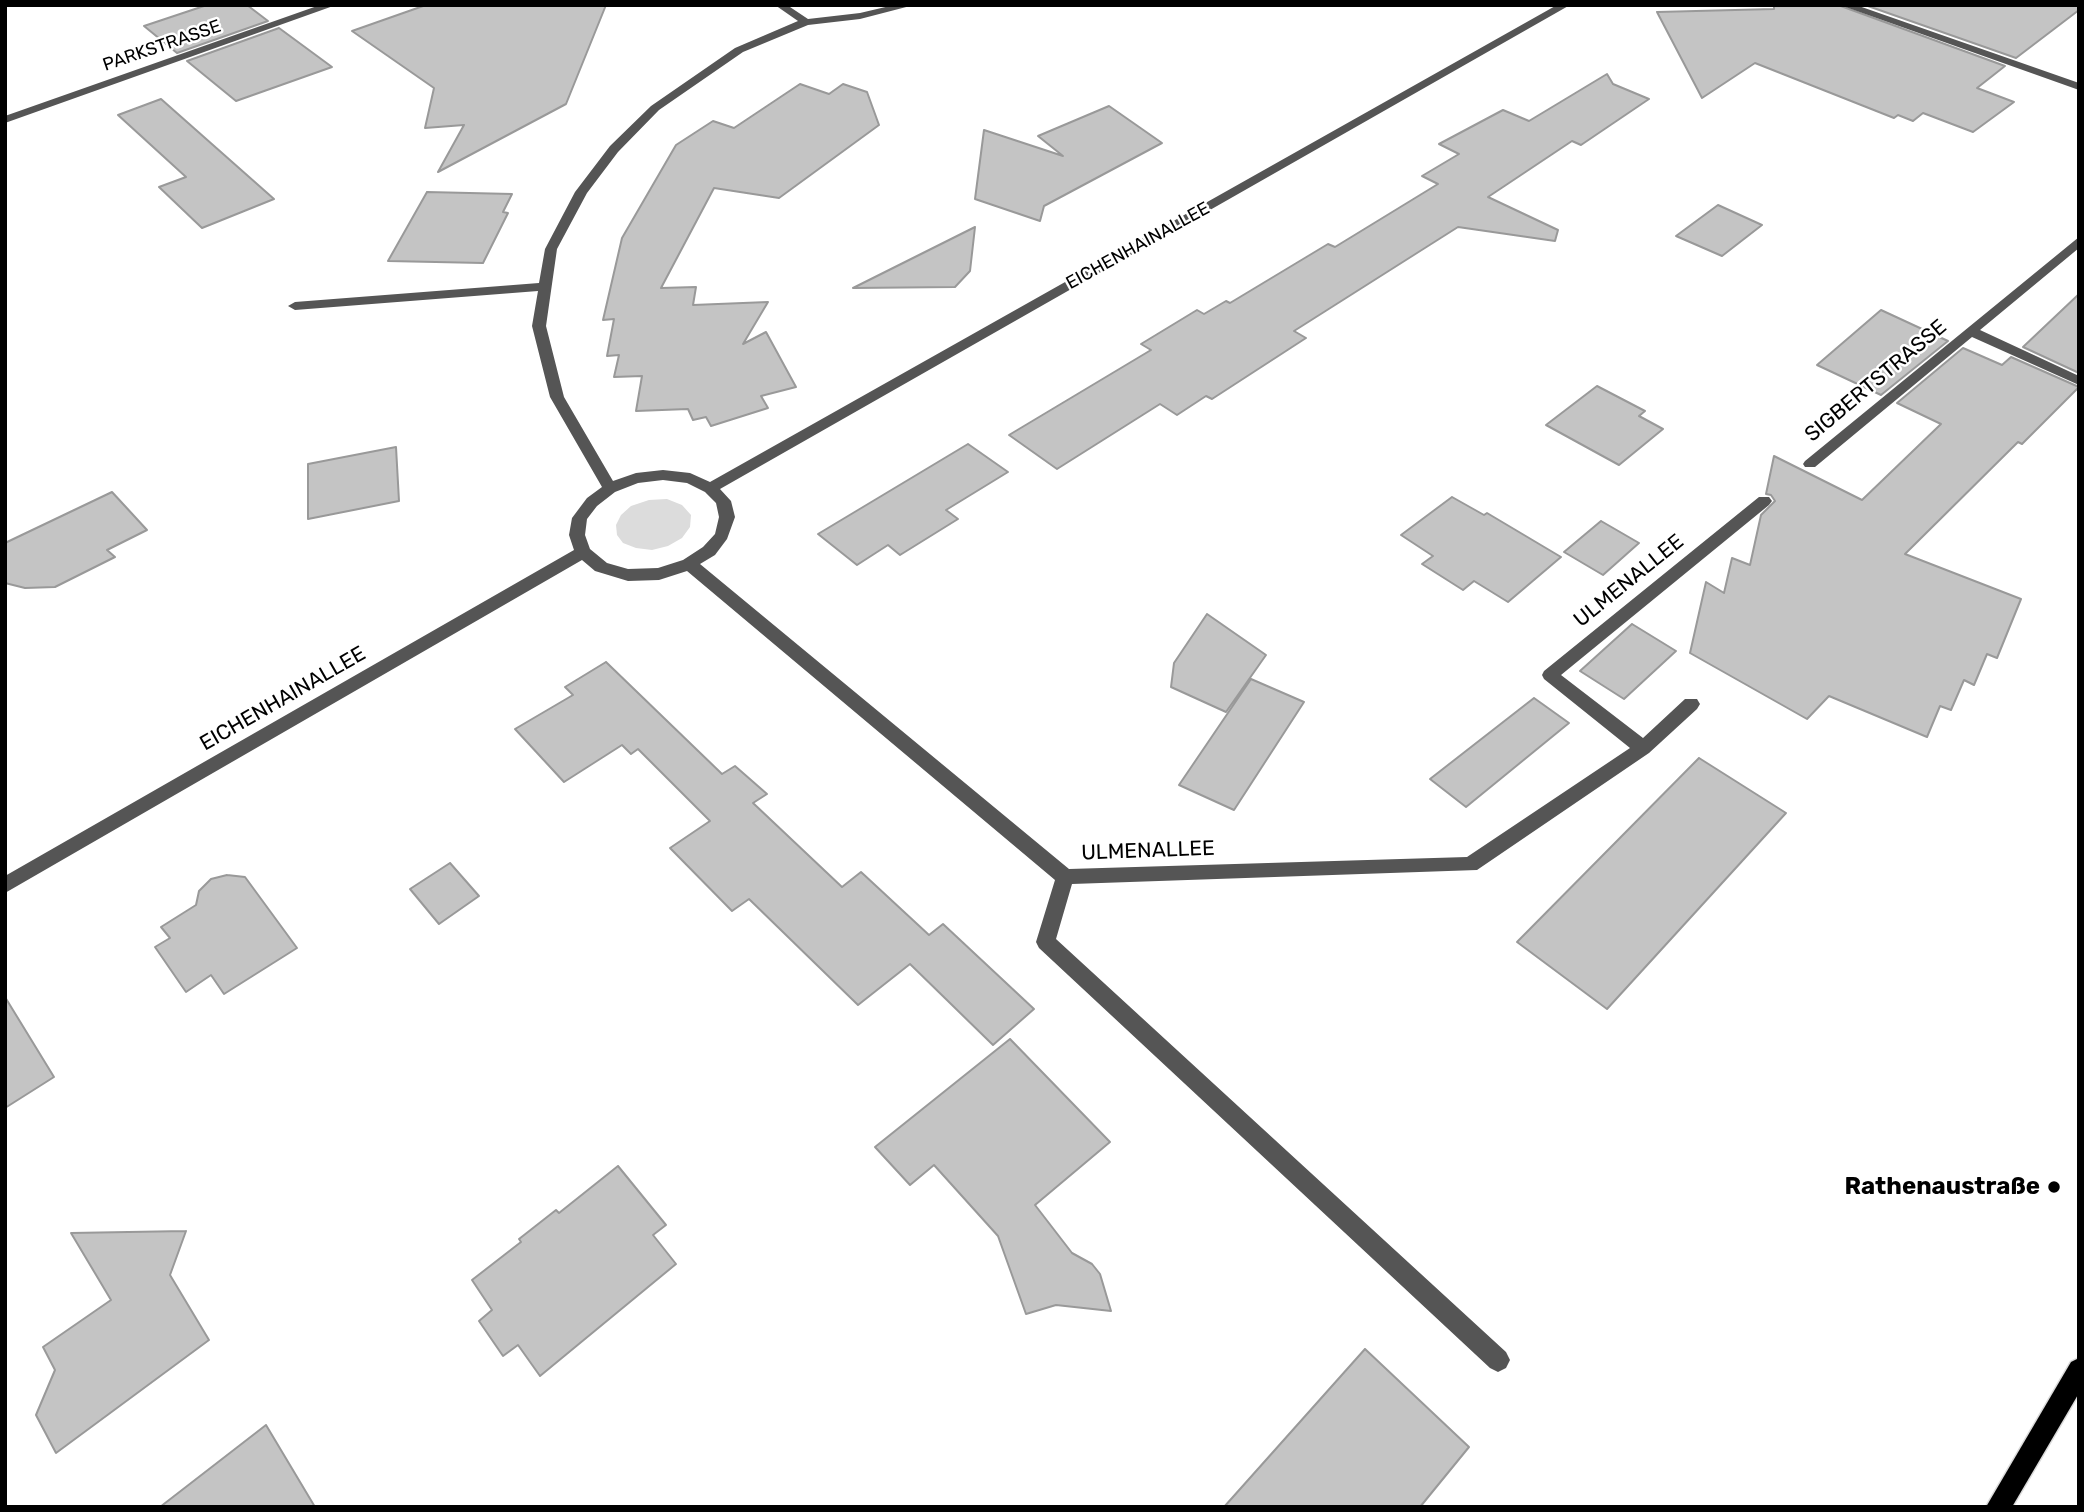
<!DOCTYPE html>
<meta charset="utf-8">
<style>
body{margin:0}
#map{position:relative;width:2084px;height:1512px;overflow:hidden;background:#fff;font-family:Rubik,sans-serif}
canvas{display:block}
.frame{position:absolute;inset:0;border:7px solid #000;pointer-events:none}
</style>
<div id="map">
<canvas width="2084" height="1512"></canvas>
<div class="frame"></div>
</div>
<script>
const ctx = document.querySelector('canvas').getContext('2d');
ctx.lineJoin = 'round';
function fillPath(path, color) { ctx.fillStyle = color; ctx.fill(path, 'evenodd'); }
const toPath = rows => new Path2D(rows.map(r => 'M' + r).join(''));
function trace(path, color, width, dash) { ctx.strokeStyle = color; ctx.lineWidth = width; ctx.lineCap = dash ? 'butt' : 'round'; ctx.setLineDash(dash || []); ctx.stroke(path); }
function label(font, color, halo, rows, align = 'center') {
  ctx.font = font + ' Rubik,sans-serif'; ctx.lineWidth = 5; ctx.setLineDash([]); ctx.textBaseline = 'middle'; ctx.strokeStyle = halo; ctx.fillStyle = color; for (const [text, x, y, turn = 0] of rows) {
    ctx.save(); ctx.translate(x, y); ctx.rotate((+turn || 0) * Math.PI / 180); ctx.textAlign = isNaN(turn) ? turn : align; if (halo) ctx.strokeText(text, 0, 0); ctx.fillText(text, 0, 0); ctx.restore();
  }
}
const green = toPath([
 [667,499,682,505,691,515,690,527,682,538,668,546,652,550,636,548,623,543,617,535,616,525,621,515,631,506,649,500]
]);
const building = toPath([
 [207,5,247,5,268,21,177,53,144,26,207,5],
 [426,5,606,5,566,104,438,172,464,125,425,128,434,88,352,31,426,5],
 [1774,5,1838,5,2005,66,1977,88,2014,102,1973,132,1923,113,1913,121,1898,115,1894,118,1755,63,1702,98,1657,12,1774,9,1774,5],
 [1865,5,2079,5,2079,10,2016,58,1865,5],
 [279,28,332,67,236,101,187,61,279,28],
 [1607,74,1613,84,1649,99,1581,145,1572,141,1488,197,1558,230,1555,241,1458,227,1294,331,1306,338,1212,399,1206,396,1177,415,1160,404,1057,469,1009,435,1151,350,1141,344,1197,310,1204,314,1226,301,1230,303,1328,244,1335,247,1438,184,1422,176,1459,154,1439,144,1503,110,1529,121,1607,74],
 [800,84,829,94,843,84,867,92,879,125,779,198,714,188,661,288,696,287,693,305,768,302,743,344,766,332,796,387,761,396,768,408,711,426,706,417,693,420,688,409,636,411,642,376,614,377,619,355,607,356,614,319,603,320,622,238,676,145,713,121,734,128,800,84],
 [161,99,274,199,202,228,159,187,186,177,118,115,161,99],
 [1109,106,1162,143,1044,206,1040,221,975,199,984,130,1063,156,1038,136,1109,106],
 [427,192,512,194,503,212,508,213,483,263,388,261,427,192],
 [1718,205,1762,225,1722,256,1676,236,1718,205],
 [975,227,970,271,955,287,853,288,975,227],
 [2079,294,2079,373,2023,347,2079,294],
 [1881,310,1948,341,1881,395,1817,365,1881,310],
 [1963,348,2002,365,2011,357,2079,387,2022,444,2018,442,1905,554,2021,599,1997,658,1987,654,1974,685,1964,680,1951,710,1940,706,1927,737,1829,696,1807,719,1690,653,1706,582,1724,593,1732,558,1750,565,1761,515,1775,501,1771,495,1766,494,1774,456,1862,500,1941,424,1897,403,1963,348],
 [1597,386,1645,411,1639,416,1663,429,1619,465,1546,425,1597,386],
 [968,444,1008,472,946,510,958,519,900,555,888,545,857,565,818,534,968,444],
 [396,447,399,501,308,519,308,464,396,447],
 [112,492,147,530,107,550,115,557,55,587,25,588,5,583,5,543,112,492],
 [1452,497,1484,515,1487,513,1561,557,1508,602,1474,581,1463,590,1422,564,1433,556,1401,535,1452,497],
 [1601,521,1639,543,1603,575,1564,552,1601,521],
 [1207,614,1266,655,1226,712,1171,687,1174,663,1207,614],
 [1632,624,1676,651,1624,699,1580,671,1632,624],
 [606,662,722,774,735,766,767,794,753,803,842,887,861,872,929,935,943,924,1034,1009,993,1045,910,964,858,1005,749,899,732,911,670,848,710,821,638,749,631,754,622,745,564,782,515,729,573,695,565,687,606,662],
 [1251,679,1304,702,1234,810,1179,785,1251,679],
 [1534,698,1569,723,1466,807,1430,779,1534,698],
 [1699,758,1786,813,1607,1009,1517,942,1699,758],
 [450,863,479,896,439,924,410,889,450,863],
 [227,875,245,877,297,948,224,994,211,975,186,992,155,947,170,938,161,927,196,905,199,891,211,879,227,875],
 [5,997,54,1077,5,1108,5,997],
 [1010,1039,1110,1142,1035,1205,1072,1253,1092,1264,1100,1274,1111,1311,1056,1305,1026,1314,998,1236,934,1165,910,1185,875,1147,1010,1039],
 [618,1166,666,1225,653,1235,676,1264,540,1376,518,1345,503,1356,479,1321,492,1310,472,1280,521,1242,519,1239,556,1210,559,1213,618,1166],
 [186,1231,170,1275,209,1340,56,1453,36,1415,55,1370,43,1347,111,1300,71,1233,186,1231],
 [1365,1349,1469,1447,1420,1507,1224,1507,1365,1349],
 [266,1425,315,1507,160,1507,266,1425]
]);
const minor = toPath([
 [320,5,336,5,5,123,5,116,320,5],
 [775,5,787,5,808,19,860,13,894,5,914,5,860,19,808,25,743,52,659,110,618,152,587,193,557,249,546,326,564,397,613,481,636,473,663,470,690,473,710,482,1557,5,1570,5,720,489,731,501,735,517,727,539,715,555,700,564,1069,869,1467,857,1630,748,1544,679,1542,675,1544,671,1759,497,1769,497,1772,501,1769,505,1561,675,1643,738,1685,699,1697,699,1700,704,1697,709,1649,753,1477,870,1072,884,1056,939,1506,1352,1510,1360,1506,1368,1498,1372,1490,1368,1039,948,1036,942,1055,880,687,571,659,580,628,581,595,571,582,560,5,893,5,876,574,550,569,535,572,518,587,498,602,487,550,397,532,326,538,291,295,310,288,306,295,302,539,283,545,249,575,192,610,146,651,106,735,48,798,21,775,5],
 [663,480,687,483,705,492,716,503,719,517,715,534,703,547,683,560,658,568,628,569,607,563,590,549,585,535,587,519,597,506,615,492,638,483,663,480],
 [1840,5,1856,5,2079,83,2079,90,1840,5],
 [2079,237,2079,248,1980,330,2079,376,2079,385,1972,337,1815,467,1805,467,1803,464,1805,461,2079,237]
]);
const major = toPath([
 [2079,1358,2079,1393,2012,1507,1986,1507,2071,1362,2079,1358]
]);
const markers = [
 [2054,1187,7,"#000"]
];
const farStreetnames = [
 ["PARKSTRASSE",162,46,-19],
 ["EICHENHAINALLEE",1138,246,-29]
];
const streetNames = [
 ["SIGBERTSTRASSE",1876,381,-40],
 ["ULMENALLEE",1629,581,-39],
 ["EICHENHAINALLEE",283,699,-30],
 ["ULMENALLEE",1148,851,-2]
];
const nearPoinames = [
 ["Rathenaustraße",2040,1187]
];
fillPath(green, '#dcdcdc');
fillPath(building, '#c4c4c4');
trace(building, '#999', 2);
trace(major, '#dbdbdb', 3);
fillPath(minor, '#555');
fillPath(major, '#000');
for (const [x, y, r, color] of markers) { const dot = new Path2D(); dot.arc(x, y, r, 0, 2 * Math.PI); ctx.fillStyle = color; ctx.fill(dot); trace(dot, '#fff', 2.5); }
label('18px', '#000', '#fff', farStreetnames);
label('21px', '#000', '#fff', streetNames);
label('bold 24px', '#000', '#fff', nearPoinames, 'right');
</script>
